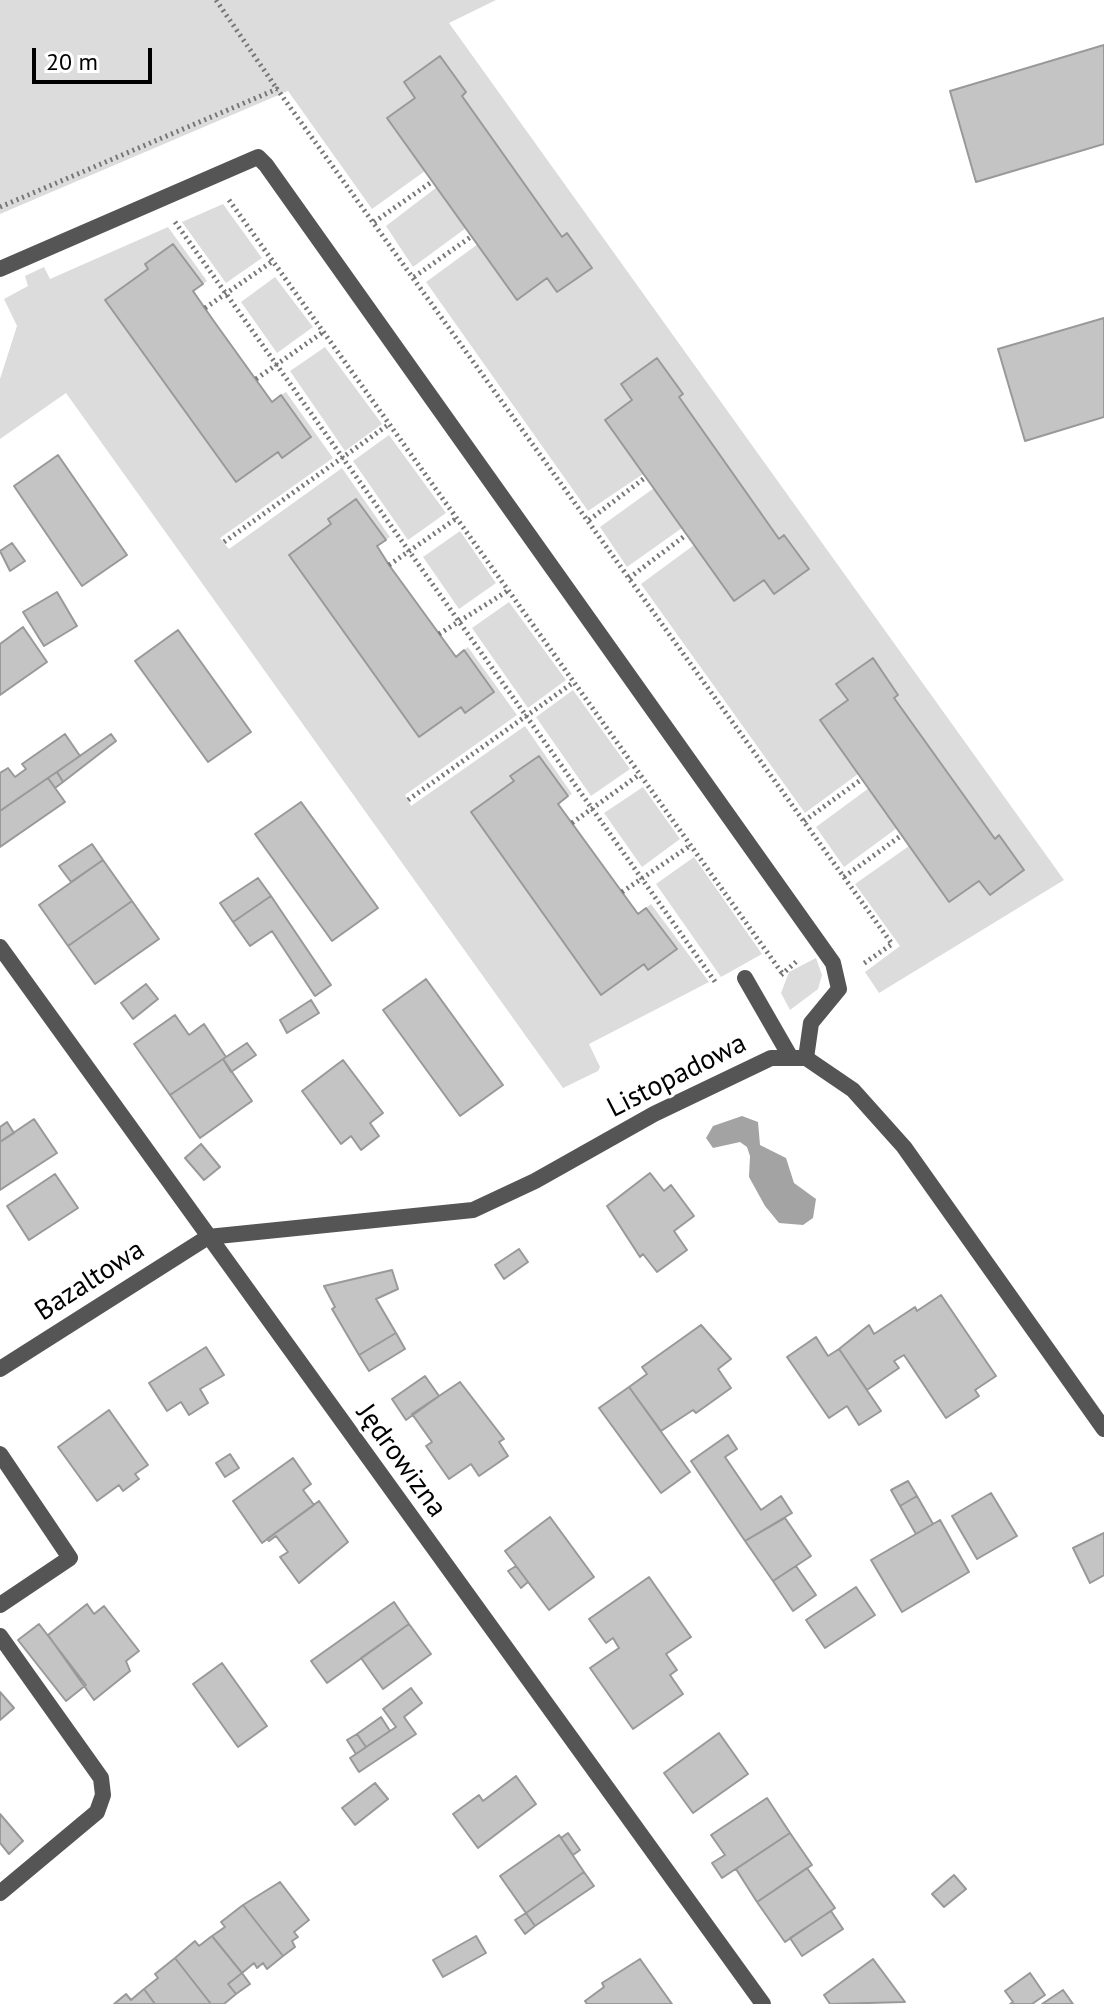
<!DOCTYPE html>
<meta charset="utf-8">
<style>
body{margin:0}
#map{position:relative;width:1104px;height:2004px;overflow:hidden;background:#fff;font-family:"PT Sans",sans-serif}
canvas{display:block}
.scale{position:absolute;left:32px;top:48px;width:120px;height:36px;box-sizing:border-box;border:4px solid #000;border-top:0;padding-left:10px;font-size:24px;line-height:28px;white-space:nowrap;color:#000;-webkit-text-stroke:6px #fff;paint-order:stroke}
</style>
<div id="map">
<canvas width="1104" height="2004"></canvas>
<div class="scale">20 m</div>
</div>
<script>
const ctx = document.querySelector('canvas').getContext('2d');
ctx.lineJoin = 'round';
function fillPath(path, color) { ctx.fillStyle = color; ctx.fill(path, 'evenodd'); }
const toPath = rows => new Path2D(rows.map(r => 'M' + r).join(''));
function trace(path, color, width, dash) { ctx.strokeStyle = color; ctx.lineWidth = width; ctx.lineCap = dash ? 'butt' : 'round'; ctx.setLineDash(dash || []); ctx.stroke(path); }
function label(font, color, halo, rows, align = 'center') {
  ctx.font = font + ' "PT Sans",sans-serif'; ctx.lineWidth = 6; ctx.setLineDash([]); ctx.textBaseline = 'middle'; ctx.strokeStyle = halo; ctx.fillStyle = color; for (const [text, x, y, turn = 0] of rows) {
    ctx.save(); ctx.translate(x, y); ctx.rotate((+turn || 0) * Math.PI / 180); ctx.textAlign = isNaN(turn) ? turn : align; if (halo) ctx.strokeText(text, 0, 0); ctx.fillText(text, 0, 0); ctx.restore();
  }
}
const green = toPath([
 [0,0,496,0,449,23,1064,880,879,993,865,972,900,946,855,884,909,846,979,881,990,894,1024,870,1000,836,995,839,894,698,898,695,873,658,837,685,848,700,820,720,858,774,805,813,641,584,694,545,734,601,764,580,774,594,809,569,785,535,779,539,679,397,683,394,658,358,621,384,632,400,605,420,643,474,588,511,426,282,478,244,547,278,557,292,591,267,566,234,562,237,462,96,466,92,440,57,404,82,415,98,425,171,372,209,288,91,0,214],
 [437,187,466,228,413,267,386,226],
 [223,204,262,258,226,283,182,222],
 [168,227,207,281,203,284,173,244,145,264,236,482,278,452,283,457,311,437,281,395,286,392,333,458,220,538,229,549,342,468,390,537,386,540,356,499,328,519,331,524,289,556,419,737,461,707,466,713,494,693,464,650,468,647,517,715,405,795,411,806,525,726,572,794,568,796,539,756,511,776,514,781,471,812,601,994,644,964,648,970,676,949,646,908,651,904,709,982,589,1044,600,1067,598,1071,563,1088,66,393,0,439,0,379,17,326,4,299,28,286,25,276,44,267,50,279],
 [275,277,313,327,277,353,241,302],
 [325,347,382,424,345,451,290,371],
 [389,435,446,513,408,540,353,461],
 [654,488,682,528,627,567,600,527],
 [460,531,496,583,459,609,423,557],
 [509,602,566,680,528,708,472,628],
 [573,690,630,769,591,796,536,717],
 [643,787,680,839,642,867,604,813],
 [869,788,897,828,844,867,816,827],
 [694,857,762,954,721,977,656,884],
 [816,958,822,975,818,989,790,1010,781,993,789,972]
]);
const water = toPath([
 [742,1116,758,1122,760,1145,786,1158,794,1183,816,1199,813,1218,803,1225,779,1223,765,1206,749,1177,750,1156,747,1147,740,1142,713,1148,706,1138,713,1126]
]);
const building = toPath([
 [1104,45,1104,144,976,182,950,91,1104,45],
 [440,56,466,92,462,96,562,237,567,233,592,268,557,292,547,278,517,300,387,118,415,98,404,82,440,56],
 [173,244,203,284,193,291,213,320,272,402,281,395,311,437,282,458,278,452,236,482,105,300,148,269,145,264,173,244],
 [1104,318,1104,417,1025,441,998,349,1104,318],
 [657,358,683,394,679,397,779,539,784,535,809,569,774,594,764,580,734,601,605,420,632,400,621,384,657,358],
 [58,455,127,555,82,586,14,486,58,455],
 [356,499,386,540,377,546,389,565,456,657,464,650,494,692,465,713,461,707,419,737,289,555,331,524,328,519,356,499],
 [12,543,25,561,10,571,0,551,12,543],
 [57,592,77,626,44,646,23,612,57,592],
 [23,627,47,662,0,695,0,644,23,627],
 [178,630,251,732,208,762,135,661,178,630],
 [873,658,898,695,894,698,995,839,999,835,1024,870,990,895,979,881,949,902,820,720,848,700,836,684,873,658],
 [65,734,80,756,0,811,0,773,8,768,15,777,26,769,22,764,65,734],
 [111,734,116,741,63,782,57,772,111,734],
 [539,756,568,796,558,804,638,914,646,908,677,949,648,970,644,964,601,995,471,812,514,781,510,776,539,756],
 [57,772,63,782,55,788,48,778,57,772],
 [48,778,65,802,0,847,0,811,48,778],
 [301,802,378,908,332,941,255,834,301,802],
 [92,844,103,860,71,882,59,866,92,844],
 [103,860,132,901,68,946,39,905,103,860],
 [258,878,271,896,233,922,220,903,258,878],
 [271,896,331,985,315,996,272,931,250,946,233,922,271,896],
 [132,901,159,939,95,984,68,946,132,901],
 [426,979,503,1085,460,1116,383,1010,426,979],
 [146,984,158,999,133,1019,121,1003,146,984],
 [311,1000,319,1013,287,1033,280,1020,311,1000],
 [175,1015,189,1035,204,1024,226,1057,170,1095,134,1044,175,1015],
 [247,1043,256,1055,231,1072,223,1059,247,1043],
 [223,1059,252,1101,200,1138,170,1095,223,1059],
 [343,1060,383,1113,370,1123,379,1136,361,1150,351,1136,341,1144,302,1091,343,1060],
 [34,1119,57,1153,0,1190,0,1142,34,1119],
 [7,1122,14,1133,0,1142,0,1127,7,1122],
 [201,1144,220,1167,204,1180,185,1158,201,1144],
 [650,1173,664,1191,671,1185,694,1216,674,1231,687,1250,657,1272,643,1254,640,1257,607,1206,650,1173],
 [55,1174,78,1208,29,1240,7,1206,55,1174],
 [519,1249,528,1262,504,1279,495,1265,519,1249],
 [392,1270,398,1289,376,1299,396,1333,359,1355,332,1309,335,1307,324,1286,392,1270],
 [941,1295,996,1376,975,1390,979,1396,946,1418,904,1355,894,1361,899,1368,867,1390,839,1349,869,1325,874,1334,915,1307,917,1311,941,1295],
 [701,1325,731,1359,718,1369,731,1388,696,1413,693,1410,661,1431,629,1387,647,1374,642,1367,701,1325],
 [396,1333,405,1349,369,1371,359,1355,396,1333],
 [816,1337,828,1356,839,1349,881,1411,859,1425,847,1406,829,1418,787,1357,816,1337],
 [206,1347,224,1375,200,1389,208,1403,189,1415,181,1402,167,1411,149,1383,206,1347],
 [425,1376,439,1396,406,1420,392,1399,425,1376],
 [460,1382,504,1439,499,1442,508,1456,479,1476,471,1464,449,1479,426,1446,432,1442,412,1414,460,1382],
 [629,1387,690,1472,661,1493,599,1408,629,1387],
 [109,1410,148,1465,135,1474,139,1479,123,1491,119,1485,97,1501,58,1447,109,1410],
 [728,1435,737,1449,725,1457,761,1510,781,1496,792,1513,745,1541,691,1461,728,1435],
 [230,1454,239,1468,225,1477,216,1463,230,1454],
 [293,1458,311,1484,303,1490,314,1505,262,1543,233,1501,293,1458],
 [908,1481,917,1496,900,1506,891,1490,908,1481],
 [991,1493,1017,1536,977,1559,952,1516,991,1493],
 [917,1496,933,1524,916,1534,900,1506,917,1496],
 [319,1501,348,1542,299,1583,280,1557,288,1552,276,1536,269,1541,267,1539,319,1501],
 [550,1517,594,1577,549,1610,505,1551,550,1517],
 [785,1518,811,1556,773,1581,745,1541,785,1518],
 [940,1520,969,1572,902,1612,871,1560,940,1520],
 [1104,1533,1104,1575,1090,1583,1073,1548,1104,1533],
 [516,1566,528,1582,521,1588,508,1571,516,1566],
 [796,1566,816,1595,793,1611,773,1581,796,1566],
 [649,1577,691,1637,666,1654,677,1670,670,1675,683,1694,633,1729,590,1668,619,1648,613,1638,606,1643,589,1619,649,1577],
 [856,1587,875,1615,825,1648,806,1620,856,1587],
 [394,1602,409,1624,327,1683,311,1661,394,1602],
 [87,1604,94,1614,104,1606,139,1651,126,1661,130,1671,94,1700,48,1635,87,1604],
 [39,1624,86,1685,66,1701,18,1640,39,1624],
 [409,1624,431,1654,383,1689,361,1658,409,1624],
 [222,1663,267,1726,238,1747,193,1684,222,1663],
 [411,1688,422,1703,404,1717,416,1734,359,1772,350,1758,396,1727,383,1709,411,1688],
 [0,1692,14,1708,0,1720,0,1692],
 [381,1717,390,1731,366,1747,357,1734,381,1717],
 [719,1733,748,1774,693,1813,664,1773,719,1733],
 [357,1734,366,1747,356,1754,347,1740,357,1734],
 [516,1776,536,1804,478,1848,453,1814,479,1795,483,1801,516,1776],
 [375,1783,388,1799,355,1825,342,1808,375,1783],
 [767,1798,790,1833,722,1878,712,1863,725,1855,711,1835,767,1798],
 [0,1814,23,1841,9,1854,0,1843,0,1814],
 [568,1833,580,1850,573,1855,561,1838,568,1833],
 [790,1833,812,1865,757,1902,736,1869,790,1833],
 [559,1835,584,1872,526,1913,500,1876,559,1835],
 [807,1868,835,1908,785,1942,757,1902,807,1868],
 [584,1872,594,1886,535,1926,526,1913,584,1872],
 [954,1875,966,1889,944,1907,932,1894,954,1875],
 [280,1882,309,1920,294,1932,298,1937,292,1941,295,1947,283,1956,243,1905,280,1882],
 [243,1905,283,1956,267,1969,263,1963,257,1968,254,1963,242,1973,212,1936,225,1927,221,1922,243,1905],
 [831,1911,843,1929,802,1956,790,1938,831,1911],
 [526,1913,535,1926,525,1934,515,1920,526,1913],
 [212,1936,242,1973,228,1984,236,1994,224,2004,211,2004,175,1958,195,1941,199,1946,212,1936],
 [476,1936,486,1953,443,1977,433,1960,476,1936],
 [175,1958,211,2004,155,2004,144,1989,158,1978,155,1974,175,1958],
 [640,1959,672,2004,587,2004,585,2001,604,1987,602,1983,640,1959],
 [873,1959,905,2002,830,2004,824,1995,873,1959],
 [242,1973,250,1984,236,1994,228,1984,242,1973],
 [1030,1973,1045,1995,1032,2004,1010,2004,1013,2002,1005,1991,1030,1973],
 [144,1989,155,2004,114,2004,126,1994,131,2000,144,1989],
 [1063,1990,1073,2004,1042,2004,1063,1990]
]);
const path = toPath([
 [216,0,277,89],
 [229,200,782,973],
 [0,207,277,89,892,944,863,964],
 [175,222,716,983],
 [374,222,433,181],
 [414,277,472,236],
 [205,308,273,261],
 [256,379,323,332],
 [589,520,646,477],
 [224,542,388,425],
 [389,565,457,518],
 [629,578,686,535],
 [439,634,509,590],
 [408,800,574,682],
 [804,821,862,779],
 [572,823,640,774],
 [844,877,902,835],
 [622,892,691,845],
 [781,975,797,961]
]);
const service = toPath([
 [0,269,251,160,258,157,266,165,833,963,839,989,811,1023,806,1058],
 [745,978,791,1058],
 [0,1636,101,1778,103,1795,97,1812,0,1893]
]);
const minor = toPath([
 [0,947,763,2004],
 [0,1369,208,1237,473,1210,535,1181,654,1114,771,1058,806,1058,853,1090,904,1147,1104,1429],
 [0,1454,70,1558,0,1605]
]);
const streetNames = [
 ["Listopadowa",677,1076,-27],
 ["Bazaltowa",90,1281,-33],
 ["Jędrowizna",401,1461,54]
];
fillPath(green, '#dcdcdc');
fillPath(water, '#a3a3a3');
fillPath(building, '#c4c4c4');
trace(building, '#999', 2);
trace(path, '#777', 5, [2, 4]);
trace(service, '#555', 16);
trace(minor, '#555', 16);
label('28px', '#000', '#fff', streetNames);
</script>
